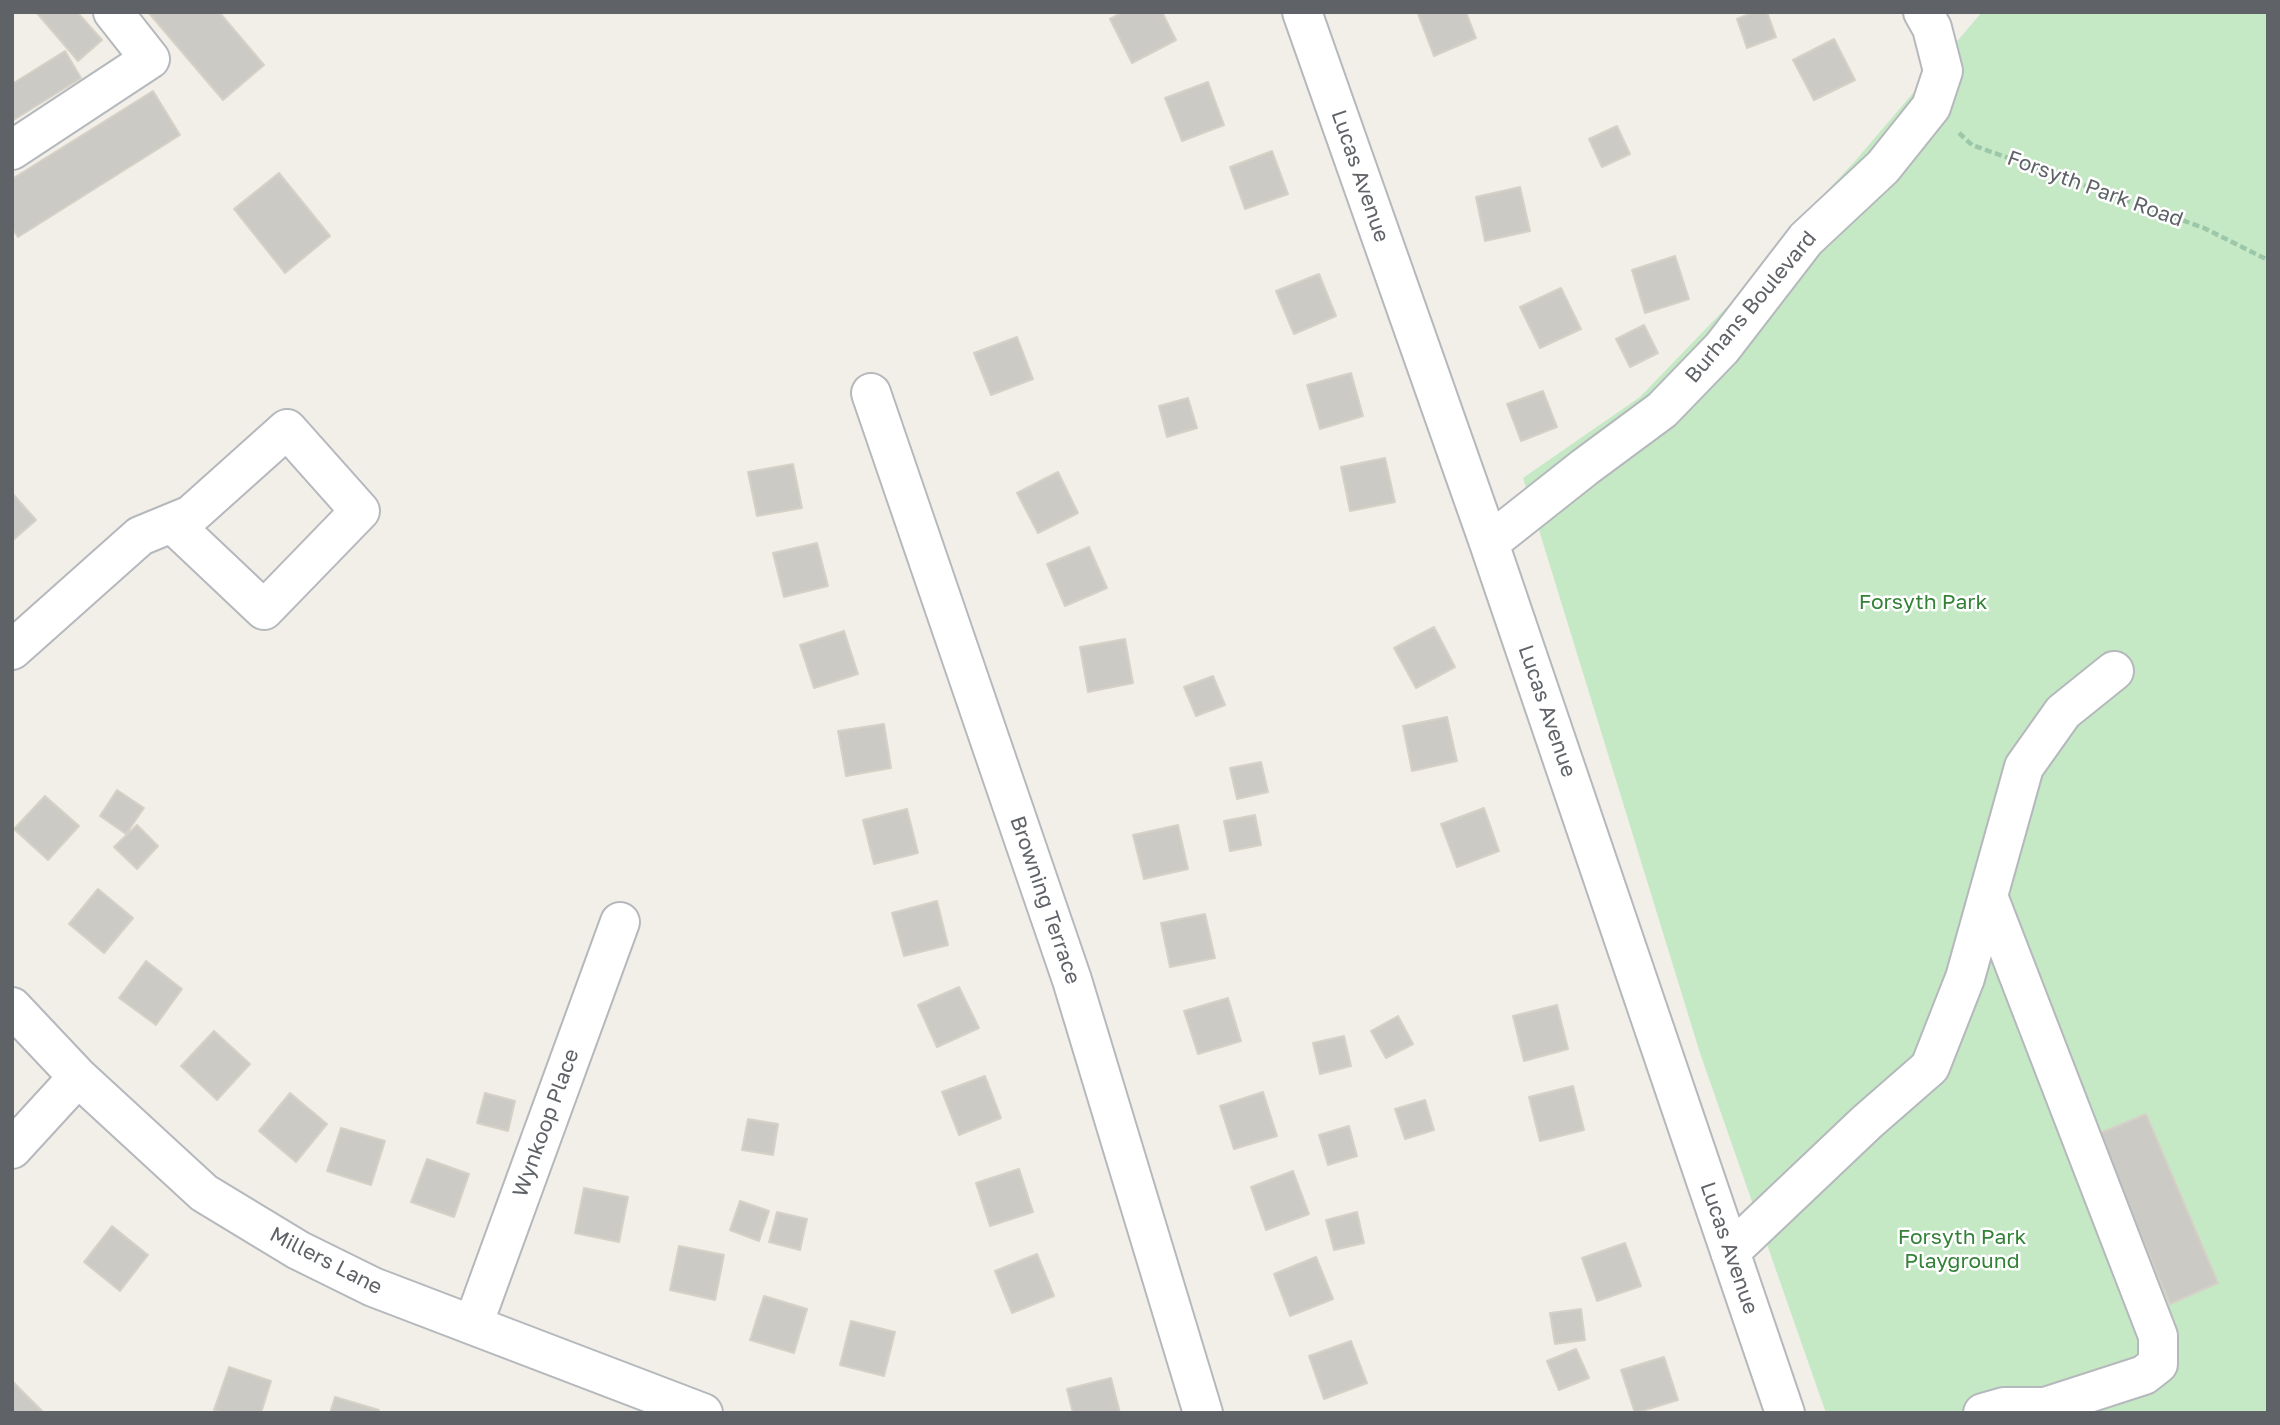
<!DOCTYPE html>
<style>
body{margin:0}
#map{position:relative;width:2280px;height:1425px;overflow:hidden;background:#f1efe8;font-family:"Golos Text",sans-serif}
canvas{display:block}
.frame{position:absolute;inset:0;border:14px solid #5f6368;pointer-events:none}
</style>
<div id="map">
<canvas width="2280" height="1425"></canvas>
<div class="frame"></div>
</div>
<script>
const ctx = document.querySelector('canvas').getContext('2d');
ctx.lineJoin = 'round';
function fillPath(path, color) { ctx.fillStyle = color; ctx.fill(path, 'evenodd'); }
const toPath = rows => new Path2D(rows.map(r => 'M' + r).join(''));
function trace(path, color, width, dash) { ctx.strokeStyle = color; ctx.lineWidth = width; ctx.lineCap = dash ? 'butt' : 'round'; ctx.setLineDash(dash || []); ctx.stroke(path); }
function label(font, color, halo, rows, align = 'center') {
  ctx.font = font + ' "Golos Text",sans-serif'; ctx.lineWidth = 5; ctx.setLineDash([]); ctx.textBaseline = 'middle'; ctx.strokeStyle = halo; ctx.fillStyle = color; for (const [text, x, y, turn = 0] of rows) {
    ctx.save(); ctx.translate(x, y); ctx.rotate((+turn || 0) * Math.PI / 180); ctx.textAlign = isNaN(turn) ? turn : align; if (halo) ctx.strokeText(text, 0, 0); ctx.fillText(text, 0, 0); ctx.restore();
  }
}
const green = toPath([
 [1982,12,2268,12,2268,1413,1826,1413,1700,1053,1523,478,1640,397,1748,285,1784,237,1856,160]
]);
const building = toPath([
 [36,12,77,12,102,40,78,61,36,12],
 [148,12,219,12,264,65,223,100,148,12],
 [1123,12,1162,12,1176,40,1132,63,1110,19,1123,12],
 [1421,12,1466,12,1476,38,1434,56,1418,14,1421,12],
 [1754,12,1767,12,1776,37,1747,48,1737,19,1754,12],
 [1834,39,1855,80,1814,100,1793,60,1834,39],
 [65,51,81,78,12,121,12,84,65,51],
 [1208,82,1224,125,1182,141,1165,98,1208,82],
 [153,91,180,135,18,237,12,228,12,179,153,91],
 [1617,126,1630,154,1602,167,1589,139,1617,126],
 [1272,151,1288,194,1245,209,1230,167,1272,151],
 [279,173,330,236,285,273,234,209,279,173],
 [1520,187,1530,231,1485,241,1476,197,1520,187],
 [1675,256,1689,299,1645,313,1632,270,1675,256],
 [1319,274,1336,316,1294,334,1276,291,1319,274],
 [1561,288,1581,329,1540,348,1520,307,1561,288],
 [1644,325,1658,353,1630,367,1616,339,1644,325],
 [1017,337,1033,379,991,395,974,353,1017,337],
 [1351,373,1363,416,1320,429,1307,385,1351,373],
 [1543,391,1557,427,1521,441,1507,404,1543,391],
 [1188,398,1197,428,1167,437,1159,406,1188,398],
 [1385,458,1395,502,1350,511,1341,467,1385,458],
 [793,464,802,508,757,516,748,472,793,464],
 [1058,472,1078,513,1038,533,1017,493,1058,472],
 [12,493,36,520,12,541,12,493],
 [817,543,828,586,784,597,773,553,817,543],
 [1089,547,1107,588,1065,606,1047,564,1089,547],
 [1434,627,1455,667,1416,688,1394,648,1434,627],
 [844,631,858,674,814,688,800,645,844,631],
 [1125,639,1133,683,1088,692,1080,647,1125,639],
 [1213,676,1225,705,1196,716,1184,687,1213,676],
 [1447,717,1457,761,1412,771,1403,726,1447,717],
 [884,724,891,768,846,776,838,731,884,724],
 [1261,762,1268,792,1237,799,1230,768,1261,762],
 [117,790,144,808,126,834,100,816,117,790],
 [45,796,79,826,48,860,14,829,45,796],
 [1484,808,1499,851,1457,867,1441,824,1484,808],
 [907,809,918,853,874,864,863,820,907,809],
 [1255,815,1261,845,1230,851,1224,821,1255,815],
 [137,825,158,846,137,869,114,847,137,825],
 [1178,825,1188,869,1144,879,1133,835,1178,825],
 [98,889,133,918,104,953,69,924,98,889],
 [937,901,948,945,904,956,892,913,937,901],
 [1205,914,1215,958,1170,967,1161,923,1205,914],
 [146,961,182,989,156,1025,119,998,146,961],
 [959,987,979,1028,937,1047,918,1005,959,987],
 [1228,998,1241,1041,1198,1054,1184,1011,1228,998],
 [1557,1005,1568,1049,1524,1061,1513,1016,1557,1005],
 [1398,1016,1413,1044,1386,1058,1371,1031,1398,1016],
 [214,1031,250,1064,217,1100,181,1066,214,1031],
 [1344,1036,1351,1066,1320,1074,1313,1043,1344,1036],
 [985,1076,1001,1118,959,1135,942,1092,985,1076],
 [1573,1086,1584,1130,1540,1141,1529,1097,1573,1086],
 [1263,1092,1277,1136,1234,1149,1220,1106,1263,1092],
 [290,1093,327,1124,296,1162,259,1131,290,1093],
 [485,1093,515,1101,508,1131,477,1123,485,1093],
 [1425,1100,1434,1130,1405,1139,1395,1109,1425,1100],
 [2146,1114,2218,1283,2170,1304,2098,1134,2146,1114],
 [748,1119,778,1124,773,1155,742,1150,748,1119],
 [1349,1126,1357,1156,1328,1165,1319,1135,1349,1126],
 [341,1128,385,1141,371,1185,327,1171,341,1128],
 [427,1159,469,1174,454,1217,411,1202,427,1159],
 [1019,1169,1033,1212,990,1226,976,1183,1019,1169],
 [1293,1171,1309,1214,1266,1230,1251,1187,1293,1171],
 [584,1188,628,1197,619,1242,575,1233,584,1188],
 [740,1201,769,1211,759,1241,730,1230,740,1201],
 [777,1212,807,1219,800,1250,769,1242,777,1212],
 [1357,1212,1364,1243,1334,1250,1326,1220,1357,1212],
 [112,1226,148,1255,120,1291,84,1262,112,1226],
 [1625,1243,1641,1286,1597,1301,1582,1258,1625,1243],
 [679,1246,724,1255,715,1300,670,1290,679,1246],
 [1037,1254,1054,1296,1012,1313,995,1271,1037,1254],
 [1316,1257,1333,1299,1290,1316,1274,1274,1316,1257],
 [764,1296,807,1309,794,1353,750,1340,764,1296],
 [1581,1309,1585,1340,1555,1344,1550,1313,1581,1309],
 [851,1321,895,1332,884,1376,840,1365,851,1321],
 [1351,1341,1367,1383,1324,1399,1309,1356,1351,1341],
 [1576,1349,1589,1378,1559,1390,1547,1361,1576,1349],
 [1664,1357,1678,1400,1635,1413,1621,1370,1664,1357],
 [229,1367,271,1381,261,1413,223,1413,214,1410,229,1367],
 [1111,1378,1120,1413,1073,1413,1067,1389,1111,1378],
 [12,1381,44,1413,12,1413,12,1381],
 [335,1397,379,1410,378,1413,330,1413,335,1397]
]);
const path = toPath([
 [1959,133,1972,145,2204,228,2268,260]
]);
const minor = toPath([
 [1302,12,1489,543,1785,1413],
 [12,150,150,59,113,12],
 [871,393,1072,980,1203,1413],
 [1489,543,1585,467,1662,410,1722,348,1806,239,1883,167,1931,107,1943,71,1932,28,1923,12],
 [12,650,140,536,191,515,287,429,360,511,264,610,172,523],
 [1988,896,2158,1336,2158,1364,2144,1375,2045,1407],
 [12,1007,78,1077,204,1193,298,1250,373,1287,703,1413],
 [12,1149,78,1077],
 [1730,1252,1867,1122,1930,1067,1965,978,2024,767,2063,712,2114,671],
 [473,1325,620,922],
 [1983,1413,2004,1407,2045,1407,2069,1413]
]);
const streetNames = [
 ["Lucas Avenue",1360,176,71],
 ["Forsyth Park Road",2095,189,20],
 ["Burhans Boulevard",1751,307,-50],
 ["Lucas Avenue",1547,711,71],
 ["Browning Terrace",1045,900,71],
 ["Wynkoop Place",546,1123,-70],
 ["Lucas Avenue",1729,1248,71],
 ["Millers Lane",326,1261,27]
];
const parkNames = [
 ["Forsyth Park",1923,602],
 ["Forsyth Park",1962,1237],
 ["Playground",1962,1261]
];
fillPath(green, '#c5e8c5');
fillPath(building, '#cccac5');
trace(building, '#d6d1c6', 2);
trace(minor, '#b5b8bc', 42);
trace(path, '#9cc7a9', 4.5, [7, 3.5]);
trace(minor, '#fff', 38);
label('21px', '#5f6368', '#fff', streetNames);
label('21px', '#348238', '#fff', parkNames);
</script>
